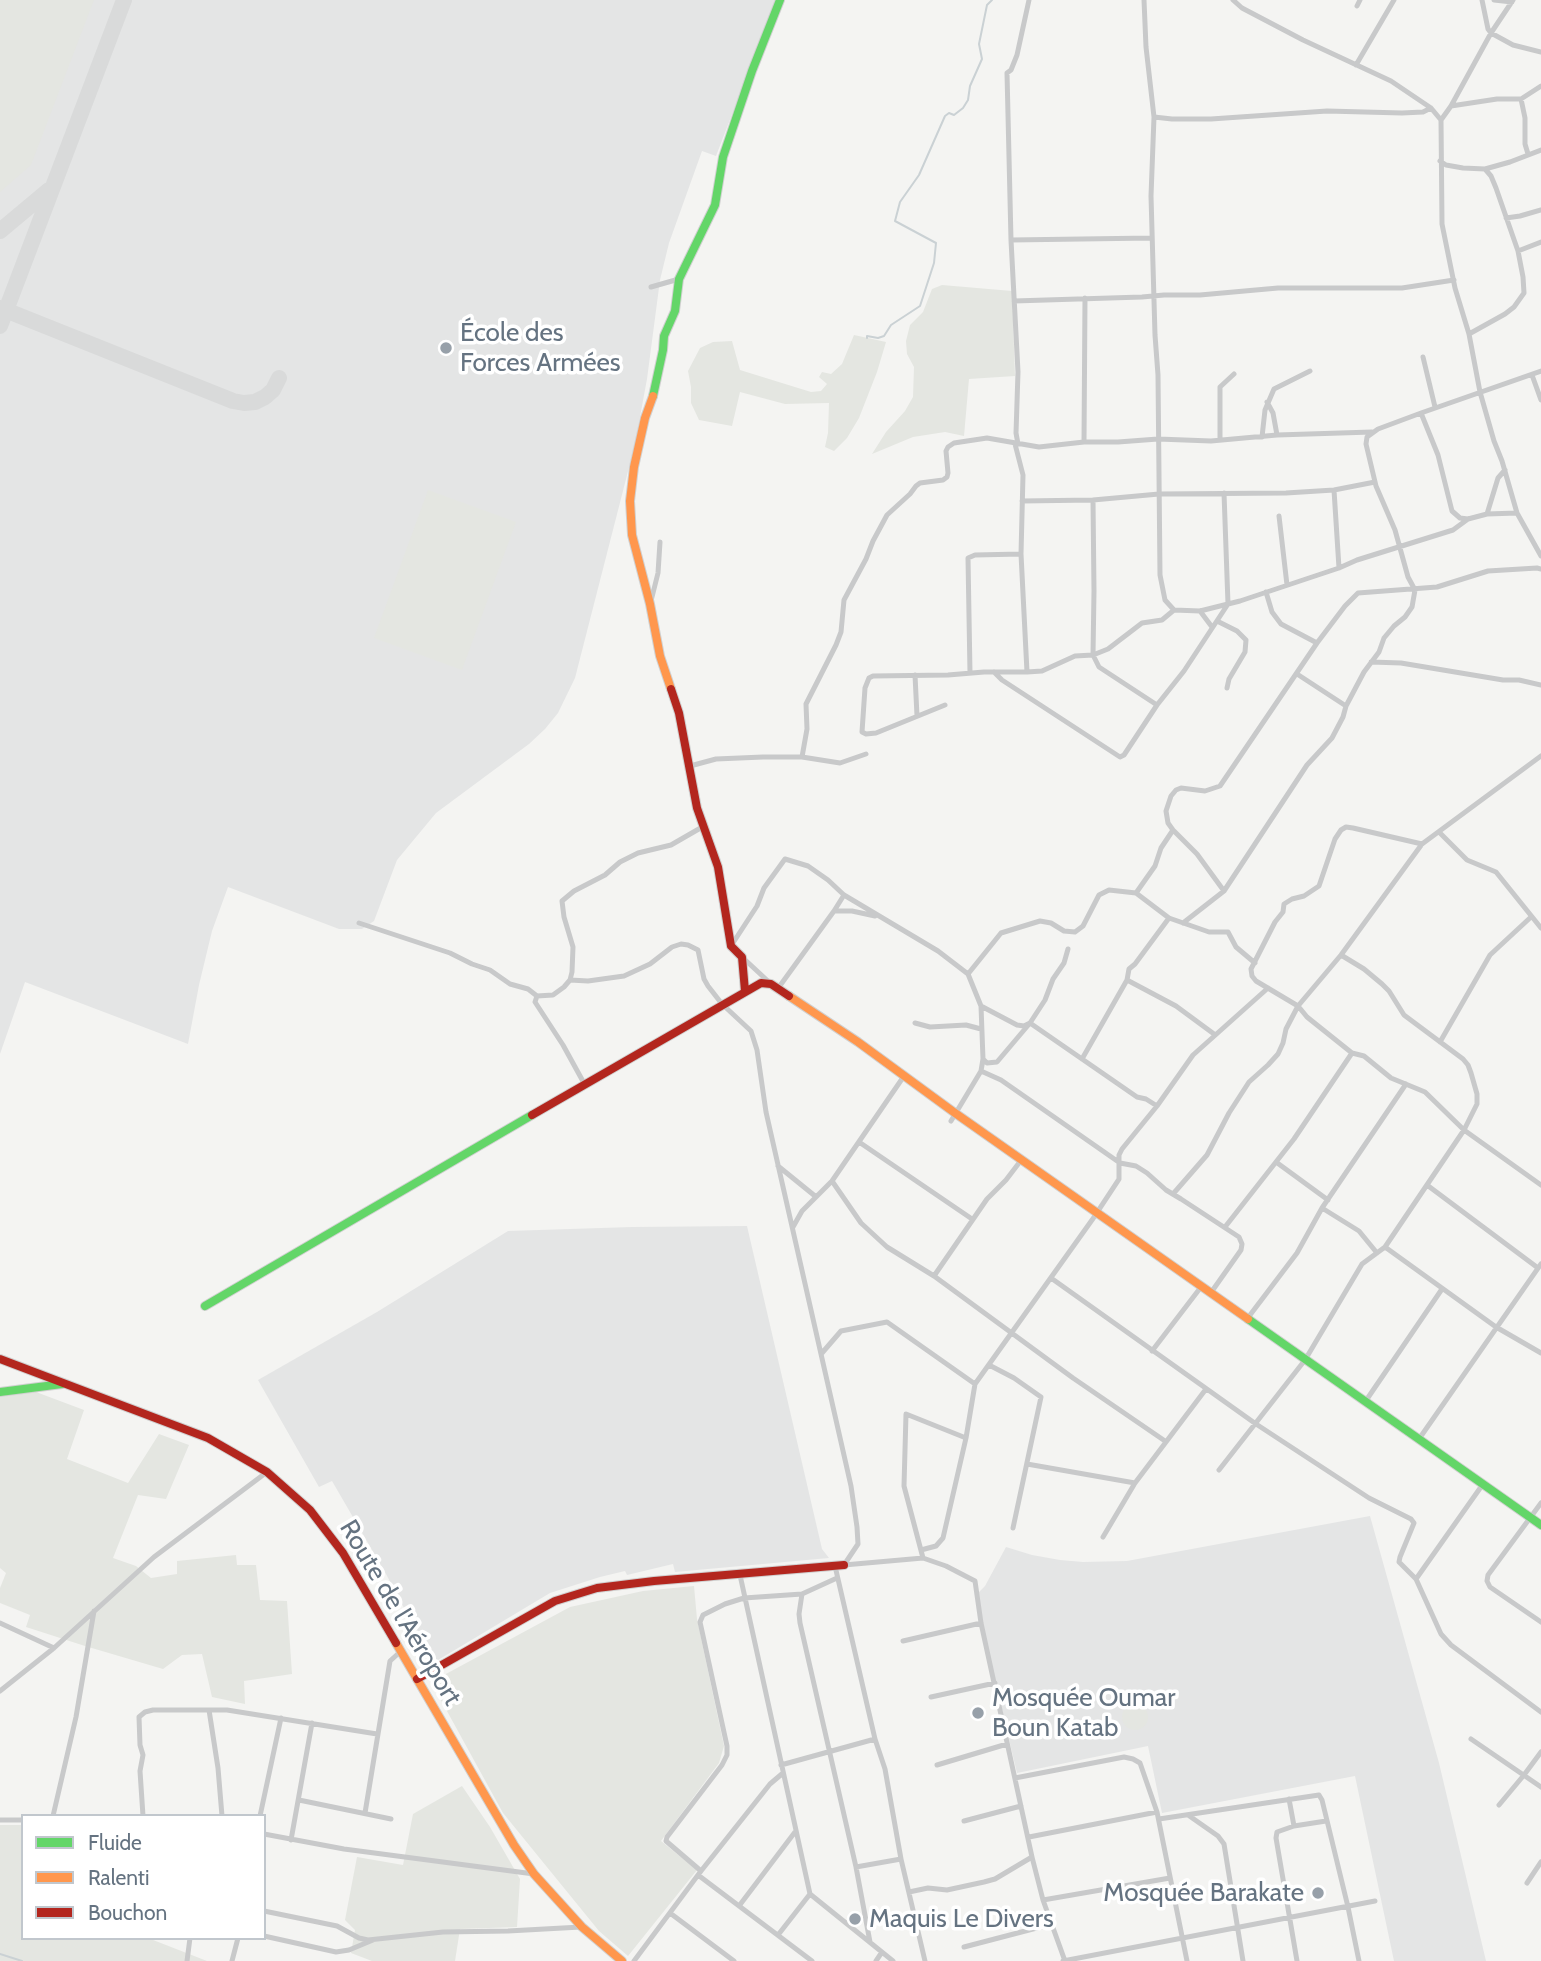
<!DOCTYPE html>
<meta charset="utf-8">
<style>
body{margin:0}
#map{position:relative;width:1541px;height:1961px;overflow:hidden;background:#f4f4f2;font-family:Cabin,sans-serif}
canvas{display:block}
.legend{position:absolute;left:21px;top:1814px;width:245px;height:126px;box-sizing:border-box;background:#fff;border:2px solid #c1c7cd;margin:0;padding:9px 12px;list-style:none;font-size:21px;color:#657381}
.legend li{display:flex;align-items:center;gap:14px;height:35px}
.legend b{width:35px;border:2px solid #c1c7cd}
</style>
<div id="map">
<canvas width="1541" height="1961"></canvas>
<ul class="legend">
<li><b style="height:9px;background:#63d668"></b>Fluide</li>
<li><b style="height:9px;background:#ff974d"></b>Ralenti</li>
<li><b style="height:9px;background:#b3261e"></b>Bouchon</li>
</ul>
</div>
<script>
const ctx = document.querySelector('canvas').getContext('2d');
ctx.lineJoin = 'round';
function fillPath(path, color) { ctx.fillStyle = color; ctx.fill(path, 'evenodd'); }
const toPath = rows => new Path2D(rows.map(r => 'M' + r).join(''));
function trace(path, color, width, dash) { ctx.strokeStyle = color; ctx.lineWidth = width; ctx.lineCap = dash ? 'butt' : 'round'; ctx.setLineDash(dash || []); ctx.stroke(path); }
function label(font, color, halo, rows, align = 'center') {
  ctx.font = font + ' Cabin,sans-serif'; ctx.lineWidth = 7; ctx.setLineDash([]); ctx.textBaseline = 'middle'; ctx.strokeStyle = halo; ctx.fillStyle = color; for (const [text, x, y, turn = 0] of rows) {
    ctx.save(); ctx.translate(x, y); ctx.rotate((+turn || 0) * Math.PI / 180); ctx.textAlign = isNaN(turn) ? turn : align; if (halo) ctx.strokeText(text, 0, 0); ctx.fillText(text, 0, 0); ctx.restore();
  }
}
const built = toPath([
 [0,0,776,0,716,156,702,151,669,243,660,280,647,379,635,444,575,678,558,713,545,729,529,744,436,813,397,860,374,921,362,929,339,929,228,887,212,931,199,985,188,1044,25,982,0,1054],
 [747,1226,822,1549,829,1558,675,1572,673,1564,627,1575,625,1571,600,1577,550,1593,433,1663,386,1574,332,1481,319,1487,258,1380,377,1312,508,1231,632,1227],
 [1370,1516,1439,1763,1486,1961,1394,1961,1355,1776,1162,1813,1148,1746,1017,1773,975,1596,985,1586,1006,1547,1032,1555,1060,1560,1083,1562,1127,1561]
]);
const green = toPath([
 [0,0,94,0,31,165,0,192],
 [942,285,1012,291,1015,376,969,379,964,436,945,432,913,437,872,454,886,432,905,411,913,397,914,367,907,354,906,341,910,325,923,312,932,289],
 [854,335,886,342,877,372,859,418,847,438,834,451,825,447,828,433,829,403,785,404,740,392,732,426,699,420,691,403,691,387,688,371,700,348,713,342,732,341,740,370,811,392,821,391,827,384,819,377,822,372,831,374,842,364],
 [428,490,516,522,462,670,374,638],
 [36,1392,84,1410,67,1459,128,1483,159,1434,189,1445,166,1499,138,1495,113,1558,136,1566,151,1578,177,1574,177,1561,236,1555,237,1565,256,1565,260,1600,287,1601,292,1674,244,1681,245,1704,212,1697,202,1654,182,1655,163,1669,85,1646,26,1627,30,1615,0,1603,0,1588,6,1573,0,1568,0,1397],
 [694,1586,697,1619,724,1746,719,1763,661,1841,697,1870,628,1956,599,1931,503,1813,431,1682,570,1607,643,1591],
 '1122 1717a13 13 0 1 1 26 0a13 13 0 1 1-26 0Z',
 [462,1786,490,1827,520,1879,517,1927,460,1929,455,1961,372,1961,351,1953,355,1930,345,1920,357,1857,403,1865,413,1814],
 [0,1825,23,1825,23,1938,148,1938,207,1961,0,1961]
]);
const stream = toPath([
 [867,338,867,336,878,338,884,336,891,325,920,306,934,263,936,243,895,221,900,202,919,175,945,116,949,113,954,115,963,108,968,100,970,86,982,59,979,44,987,5,992,0],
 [0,1954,22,1961]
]);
const taxiway = toPath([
 [0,231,49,190],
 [0,308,233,401,244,403,255,402,265,397,273,390,279,378],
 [0,326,124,0]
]);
const street = toPath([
 [1144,0,1146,47,1154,117,1151,196,1155,335,1158,375,1160,575,1165,600,1174,610],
 [1233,0,1242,8,1303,40,1391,81,1431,108,1441,120],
 [1482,0,1488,29,1491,33,1513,45,1541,52],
 [1494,0,1512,2],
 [1513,0,1491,33,1451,106,1441,120,1442,224,1455,288,1469,334,1480,392,1494,441,1502,461,1517,513,1541,556],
 [1357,6,1360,0],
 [1356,65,1394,0],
 [1521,99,1525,118,1525,144,1528,154],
 [1451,106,1497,99,1521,99,1541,86],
 [1154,117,1172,119,1211,119,1327,111,1402,113,1423,112,1431,108],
 [1440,161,1446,165,1463,168,1485,169],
 [1506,218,1520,216,1541,210],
 [1011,240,1152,238],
 [1518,251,1541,242],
 [651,287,679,279],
 [1014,301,1142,297,1164,295,1200,295,1278,288,1402,288,1454,280],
 [1469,334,1505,314,1514,307,1524,293,1523,277,1518,251,1496,188,1491,176,1485,169,1510,162,1541,150],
 [1423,357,1435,407],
 [1532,375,1541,400],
 [1267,402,1273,413,1277,435],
 [1421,413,1438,455,1452,511,1460,518,1468,519,1487,514,1517,513],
 [1262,437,1265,410,1274,389,1310,371],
 [1220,440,1220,387,1234,374],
 [1084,442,1085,298],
 [1018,444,1016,433,1018,372,1011,240,1007,73,1011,70,1017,55,1029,0],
 [1334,490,1339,568],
 [1224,493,1228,604,1184,671,1157,705,1099,667,1093,655,1108,649,1142,623,1162,620,1174,610,1200,611,1240,601,1339,568,1357,560,1453,530,1468,519],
 [1022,501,1093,500],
 [1487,514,1498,478,1505,470],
 [1279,516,1287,585],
 [1266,592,1272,612,1281,624,1317,643],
 [651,601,658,573,660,542],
 [1200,611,1212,627],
 [1217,621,1237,631,1246,640,1245,652,1229,679,1227,688],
 [1371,662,1401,663,1503,680,1519,680,1541,685],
 [994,672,1002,680,1120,757,1124,755,1157,705],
 [1027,672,1042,671,1075,656,1093,655,1094,591,1093,500,1159,494,1286,493,1334,490,1375,482],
 [970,673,968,558,975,555,1021,554],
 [1297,674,1346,706],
 [915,675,917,716],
 [945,705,876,733,866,734,862,732,865,688,869,678,873,676,948,675,984,672,1027,672,1021,554,1023,475,1015,444],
 [802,757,807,729,806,704,836,645,841,632,844,600,866,559,873,541,887,515,910,494,916,486,920,483,943,480,947,477,948,473,946,451,948,447,954,443,987,438,1039,447,1084,442,1118,442,1158,439,1211,441,1277,435,1372,432],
 [690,766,716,759,763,757,802,757,840,763,866,754],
 [1439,832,1467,860,1496,872,1541,928],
 [1422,844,1353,828,1346,827,1341,830,1335,839,1319,886,1304,896,1292,899,1284,904,1283,912,1275,922,1251,969,1252,976,1256,981,1298,1006,1307,1017,1352,1053,1364,1056,1391,1078,1425,1092,1464,1130,1541,1185],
 [1224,891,1197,854,1173,830,1168,823,1166,811,1171,796,1176,790,1181,788,1205,791,1220,786,1317,643,1345,606,1358,593,1437,587,1488,571,1537,568,1541,569],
 [1136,893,1169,918,1209,932,1228,932,1236,947,1255,963],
 [834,911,852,911,875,916],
 [359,923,450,953,472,964,490,970,510,984,528,989,537,996,553,995,564,987,570,980,572,972,573,947,564,917,562,901,574,891,605,875,620,862,638,853,671,845,704,826],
 [1183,923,1224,891,1307,765,1332,738,1343,717,1346,706,1364,672,1379,652,1384,638,1394,626,1405,617,1412,607,1415,590,1408,577,1395,530,1376,486,1366,444,1367,437,1378,429,1421,413,1541,371],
 [731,946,757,906,764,888,785,859,808,866,828,880,844,895,938,951,968,974,981,1006,983,1059,981,1071,951,1121],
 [742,957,770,983],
 [968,974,1001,933,1040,921,1051,923,1064,931,1075,932,1083,926,1099,895,1109,890,1136,893,1155,866,1161,848,1173,830],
 [570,980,588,981,624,976,650,964,672,947,681,944,688,945,698,950,704,979,708,986,722,1004,751,1031,757,1050,766,1112,851,1486,857,1527,858,1544,844,1565],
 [1127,980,1176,1006,1214,1034],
 [779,987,834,911,844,895],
 [537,996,535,1002,563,1045,585,1085],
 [981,1006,1017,1025,1024,1026,1030,1023,1045,1000,1053,979,1064,963,1068,949],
 [915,1023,930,1027,966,1025,981,1029],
 [1440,1042,1490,955,1531,917],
 [983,1059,987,1063,997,1062,1030,1023,1137,1097,1146,1099,1157,1106],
 [1082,1059,1127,980,1129,969,1135,964,1169,918],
 [981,1071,1001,1080,1120,1163,1136,1166,1147,1173,1166,1190,1181,1199,1239,1237,1242,1244,1241,1250,1210,1294],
 [859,1142,972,1219],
 [1276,1162,1328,1200],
 [778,1166,815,1196],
 [832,1181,861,1223,887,1247,934,1276,1073,1378,1165,1441],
 [1427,1185,1538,1268],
 [1173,1194,1207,1155,1229,1113,1249,1082,1268,1065,1278,1054,1283,1043,1286,1029,1298,1006,1341,955,1422,844,1541,756],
 [1322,1208,1359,1231,1377,1253],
 [793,1227,802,1211,832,1181,904,1076],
 [1225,1227,1294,1139,1352,1053],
 [1385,1247,1496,1327,1541,1353],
 [934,1276,987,1199,1006,1180,1022,1159],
 [1051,1278,1256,1424,1369,1498,1411,1519,1414,1523,1400,1557,1399,1562,1416,1579,1441,1634,1451,1645,1541,1712],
 [1247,1319,1297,1253,1322,1208,1406,1084],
 [1152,1351,1201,1287],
 [822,1353,841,1331,887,1322,975,1384],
 [989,1365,1014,1378,1041,1397,1013,1528],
 [1365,1402,1442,1289],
 [1419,1439,1541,1264],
 [1027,1464,1135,1483],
 [1219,1470,1305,1360,1362,1264,1385,1247,1464,1130,1477,1104,1477,1094,1471,1073,1468,1065,1463,1059,1404,1015,1389,991,1382,984,1364,969,1341,955],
 [1541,1503,1488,1575,1487,1581,1490,1587,1541,1622],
 [1103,1537,1135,1483,1206,1389],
 [921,1550,936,1546,943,1538,966,1438,975,1384,1092,1220,1119,1179,1119,1155,1122,1149,1157,1106,1193,1055,1268,988],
 [923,1558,904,1486,906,1414,966,1438],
 [844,1565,923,1558,946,1566,975,1581,981,1623,1032,1857,1043,1900,1065,1961],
 [835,1566,875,1739,885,1769,901,1859,925,1961],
 [740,1575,810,1894,893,1961],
 [1416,1579,1483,1484],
 [802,1594,799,1614,800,1623,856,1867,870,1942],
 [0,1623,54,1648],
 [903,1641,981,1623],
 [0,1691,54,1648,154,1557,267,1472],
 [931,1697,995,1683],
 [209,1710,218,1768,222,1816],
 [1471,1739,1541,1787],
 [781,1765,875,1739],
 [937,1765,1007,1744],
 [1015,1778,1124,1757,1133,1759,1140,1763,1157,1812,1187,1961],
 [1289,1799,1294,1826],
 [299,1800,391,1819],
 [1499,1805,1524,1775,1541,1752],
 [365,1813,390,1661,400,1652],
 [1188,1815,1218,1836,1224,1844,1243,1961],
 [53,1816,76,1717,94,1611],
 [143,1816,140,1771,143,1755,140,1745,139,1717,145,1712,153,1710,227,1710,377,1734],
 [260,1816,281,1718],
 [1159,1819,1319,1795,1322,1800,1348,1907,1359,1961],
 [0,1820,23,1820],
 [964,1821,1021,1806],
 [264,1834,344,1849,534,1874],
 [1029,1837,1157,1812],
 [291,1840,312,1723],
 [856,1867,901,1859],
 [701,1871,666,1841,667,1837,722,1765,727,1755,727,1746,700,1622,703,1615,725,1604,744,1598,802,1594,837,1578],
 [698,1875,812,1961],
 [1527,1883,1541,1862],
 [909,1892,928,1888,947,1890,984,1882,995,1879,1032,1857],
 [1043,1900,1170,1878],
 [739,1906,795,1832],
 [264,1911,337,1926,359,1938,368,1940,443,1932,508,1931,581,1927],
 [670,1913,734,1961],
 [778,1935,810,1894],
 [264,1936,336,1952,349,1950,373,1940],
 [964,1947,1052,1924],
 [187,1961,190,1938],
 [232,1961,238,1938],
 [634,1961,701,1871,770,1784,783,1773],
 [876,1961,882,1952],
 [1063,1961,1375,1901],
 [1297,1961,1276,1838,1277,1832,1294,1826,1326,1821]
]);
const fast = toPath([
 [653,396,663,350,664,336,675,311,679,279,715,205,723,157,752,71,780,0],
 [205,1306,532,1115],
 [1248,1319,1541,1525],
 [0,1392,62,1384]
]);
const slow = toPath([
 [653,396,645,418,634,467,630,501,632,535,650,604,660,656,671,689],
 [789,996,858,1042,955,1113,1248,1319],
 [396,1643,514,1845,534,1874,582,1927,622,1961]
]);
const jam = toPath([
 [671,689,679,713,697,808,718,867,731,946,742,957,745,991],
 [532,1115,761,983,771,984,789,996],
 [0,1359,208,1438,267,1472,310,1510,343,1553,396,1643],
 [417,1679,555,1601,597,1588,654,1581,844,1565]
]);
const markers = [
 [446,348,7,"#97a0a9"],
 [978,1713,7,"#97a0a9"],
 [1318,1893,7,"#97a0a9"],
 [855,1919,7,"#97a0a9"]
];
const poiNames = [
 ["École des",460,333],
 ["Forces Armées",460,363],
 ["Mosquée Oumar",992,1698],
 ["Boun Katab",992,1728],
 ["Mosquée Barakate",1304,1893,"right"],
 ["Maquis Le Divers",869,1919]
];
const streetNames = [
 ["Route de l'Aéroport",400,1613,59]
];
fillPath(built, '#e4e5e5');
fillPath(green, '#e4e6e1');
trace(stream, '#cad1d4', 2);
trace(taxiway, '#d9dada', 16);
trace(fast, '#d0d0d0', 10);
trace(slow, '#d0d0d0', 10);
trace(jam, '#d0d0d0', 10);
trace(street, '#c8c9ca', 5);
trace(fast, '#63d668', 8);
trace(slow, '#ff974d', 8);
trace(jam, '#b3261e', 8);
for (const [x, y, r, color] of markers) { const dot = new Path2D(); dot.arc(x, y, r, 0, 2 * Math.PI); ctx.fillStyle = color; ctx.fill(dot); trace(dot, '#fff', 2.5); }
label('26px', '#657381', '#fff', poiNames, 'left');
label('26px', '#657381', '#fff', streetNames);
</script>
